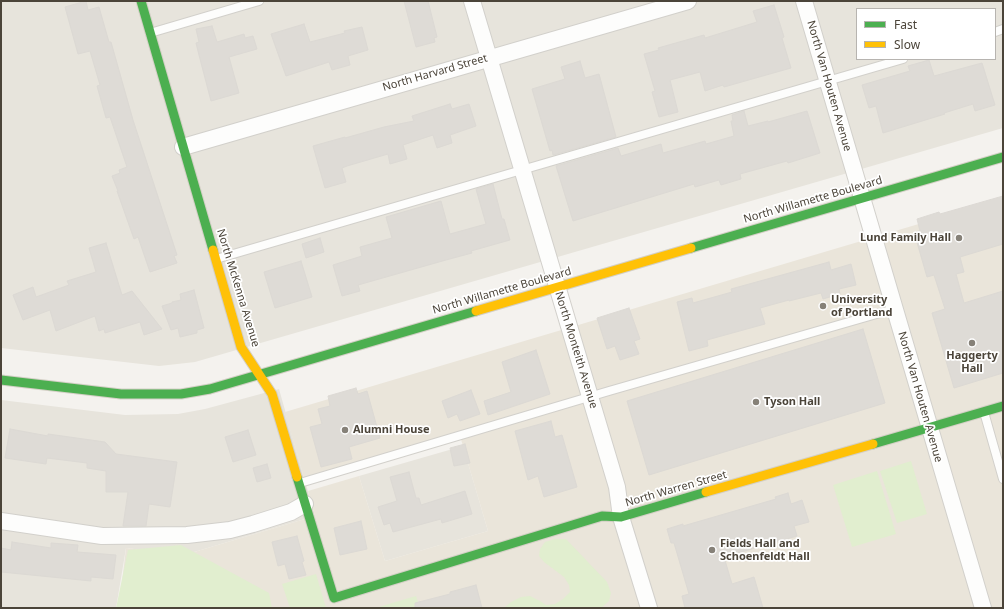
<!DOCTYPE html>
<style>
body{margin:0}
#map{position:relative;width:1004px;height:609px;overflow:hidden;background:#f4f2ee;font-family:"Noto Sans",sans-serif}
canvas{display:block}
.frame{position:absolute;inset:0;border:2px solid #4b4439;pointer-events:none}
.legend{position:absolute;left:856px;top:8px;width:140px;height:52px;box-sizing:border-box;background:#fff;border:1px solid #b7b4b0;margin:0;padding:5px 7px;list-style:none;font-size:12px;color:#4b4439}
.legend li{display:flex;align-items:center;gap:8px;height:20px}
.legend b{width:20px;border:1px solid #b7b4b0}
</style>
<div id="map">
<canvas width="1004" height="609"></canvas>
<div class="frame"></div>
<ul class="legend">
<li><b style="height:5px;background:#4caf50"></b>Fast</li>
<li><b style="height:5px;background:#ffc107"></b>Slow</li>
</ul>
</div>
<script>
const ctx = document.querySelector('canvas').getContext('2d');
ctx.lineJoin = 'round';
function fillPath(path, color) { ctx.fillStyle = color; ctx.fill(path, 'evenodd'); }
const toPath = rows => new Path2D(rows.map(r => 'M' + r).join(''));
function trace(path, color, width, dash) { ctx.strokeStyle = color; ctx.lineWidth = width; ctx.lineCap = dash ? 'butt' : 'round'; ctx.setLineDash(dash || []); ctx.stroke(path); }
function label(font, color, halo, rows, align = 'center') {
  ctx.font = font + ' "Noto Sans",sans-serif'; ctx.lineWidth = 3.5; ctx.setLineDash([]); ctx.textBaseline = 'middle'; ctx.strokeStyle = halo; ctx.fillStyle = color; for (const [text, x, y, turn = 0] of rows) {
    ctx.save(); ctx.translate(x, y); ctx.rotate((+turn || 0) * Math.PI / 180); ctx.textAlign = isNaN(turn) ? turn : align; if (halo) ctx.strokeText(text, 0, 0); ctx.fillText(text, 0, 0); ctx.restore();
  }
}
const residential = toPath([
 [1,1,1003,1,1003,128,195,362,159,366,1,348],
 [857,9,995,9,995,59,857,59],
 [279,389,315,516,184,555,126,548,116,608,1,608,1,400,125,415,178,414,205,409],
 [463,446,488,531,385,561,359,476]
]);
const education = toPath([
 [1003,199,1003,608,119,608,126,548,184,555,315,516,308,491,359,476,385,561,488,531,460,436,305,481,285,412]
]);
const green = toPath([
 [911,461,927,514,897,523,880,471],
 [877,471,896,534,852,547,833,485],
 [555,539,566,539,607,582,611,593,609,601,601,608,504,608,511,602,521,597,530,596,540,601,546,605,555,604,563,599,570,592,569,585,564,577,544,562,539,556,540,549,545,542],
 [181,545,269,593,272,608,116,608,128,550],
 [316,574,326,608,290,608,282,584],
 [416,596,420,608,376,608,392,603]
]);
const building = toPath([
 [86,1,88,10,99,7,109,42,111,42,133,120,177,255,174,256,177,263,150,272,138,237,134,239,117,191,118,191,112,176,120,173,119,170,127,167,110,117,106,118,97,86,100,85,90,51,78,54,65,7,86,1],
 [404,1,428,1,437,37,434,38,435,42,416,47,404,1],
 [774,5,784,37,782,38,791,68,724,87,723,85,705,91,700,72,670,80,678,112,659,117,652,92,655,91,644,54,659,50,658,48,704,35,705,38,757,22,753,11,774,5],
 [304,24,310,42,345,33,344,31,362,27,368,50,348,56,350,65,332,70,329,62,286,76,271,34,304,24],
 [212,26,217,42,244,34,245,38,253,36,257,49,229,57,239,93,211,101,199,55,196,43,199,42,196,29,212,26],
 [929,60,934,76,982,63,995,105,975,111,973,104,944,113,945,114,883,133,876,106,869,108,862,85,910,71,908,66,929,60],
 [580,61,585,78,599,74,616,137,553,155,552,150,550,151,532,89,565,79,561,67,580,61],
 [450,104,452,109,469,104,476,126,450,135,452,143,437,148,433,135,403,145,407,159,390,164,388,154,347,166,342,168,346,182,325,188,313,146,345,137,345,138,384,127,414,121,412,116,450,104],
 [744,111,748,126,768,121,768,122,807,111,820,153,788,163,787,161,740,174,741,179,721,185,719,180,695,187,694,184,573,221,556,166,618,148,621,156,661,144,663,153,705,141,706,144,734,136,731,121,733,121,732,115,744,111],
 [493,184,502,219,504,219,510,240,471,251,472,253,446,260,358,285,360,291,342,296,333,265,362,256,360,247,392,238,386,217,441,201,450,234,486,224,476,189,493,184],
 [1003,196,1003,244,960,257,964,272,956,274,964,303,1003,291,1003,373,954,388,932,313,945,309,934,275,927,277,914,232,920,231,917,219,939,212,940,214,1003,196],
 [320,238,324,252,306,258,302,244,320,238],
 [106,243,122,295,132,291,162,329,144,335,140,322,105,333,104,329,99,331,95,316,56,331,50,310,23,320,13,295,33,287,36,297,69,285,67,281,96,272,89,248,106,243],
 [301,261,312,297,275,308,264,272,301,261],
 [829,262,831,270,851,264,856,285,839,289,840,294,823,299,821,293,789,301,789,300,760,308,765,324,707,340,708,346,689,351,677,302,692,298,693,303,732,292,731,289,829,262],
 [194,290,204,328,197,330,197,333,180,337,178,328,171,330,162,306,172,303,172,302,181,300,180,294,194,290],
 [629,308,640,339,634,341,639,354,620,360,615,346,607,349,597,318,629,308],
 [863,329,885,403,649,475,627,401,863,329],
 [536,350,550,394,488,415,484,401,511,392,502,362,536,350],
 [356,388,358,394,367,391,380,438,349,447,352,459,321,467,310,427,322,424,318,409,330,406,328,396,356,388],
 [471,390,480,414,460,421,457,414,448,418,442,401,471,390],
 [551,421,555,437,562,435,577,487,544,497,538,476,528,480,515,431,551,421],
 [10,429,48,436,48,434,105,442,116,454,177,462,170,507,149,504,146,526,123,526,128,492,106,492,106,471,87,468,87,463,47,458,46,464,5,458,10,429],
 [248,430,256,455,233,462,225,437,248,430],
 [465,444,470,463,454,466,450,448,465,444],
 [267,464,271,478,257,482,253,468,267,464],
 [409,472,416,498,419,498,421,505,465,491,472,514,442,523,441,519,393,532,390,523,384,525,378,507,397,501,390,477,409,472],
 [788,493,791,504,802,500,809,522,794,526,797,536,724,557,732,584,754,577,763,608,685,608,682,596,689,594,674,543,671,543,667,529,683,524,683,526,776,499,775,497,788,493],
 [361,521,367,549,340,555,334,528,361,521],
 [297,536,304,561,302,562,306,575,289,579,285,564,278,566,272,542,297,536],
 [12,542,51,548,51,543,78,545,77,552,116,555,113,579,91,577,91,581,1,572,1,548,11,550,12,542],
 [476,585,482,608,415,608,415,603,450,594,450,592,476,585]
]);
const lane = toPath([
 [995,32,1003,29],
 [150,33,259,1],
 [216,259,903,59],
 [984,412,1003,479],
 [300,483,609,391,894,309]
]);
const street = toPath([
 [472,1,617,487,621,517,649,608],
 [804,1,983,608],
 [183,147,688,1],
 [1,521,102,536,187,535,230,530,253,524,291,512,305,504]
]);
const fast = toPath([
 [141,1,213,250],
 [691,248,1003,157],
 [1,380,121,394,181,394,210,389,476,311],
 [873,444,1003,406],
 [297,477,334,598,602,516,621,517,706,492]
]);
const slow = toPath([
 [213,250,241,347,272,394,297,477],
 [476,311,691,248],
 [706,492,873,444]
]);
const markers = [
 [959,238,4,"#868178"],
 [823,306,4,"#868178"],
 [972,343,4,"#868178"],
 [756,402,4,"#868178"],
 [345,430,4,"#868178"],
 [712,550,4,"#868178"]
];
const streetNames = [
 ["North Harvard Street",435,73,-16],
 ["North Van Houten Avenue",829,86,74],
 ["North Willamette Boulevard",813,200,-16],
 ["North McKenna Avenue",238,288,73],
 ["North Willamette Boulevard",502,291,-16],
 ["North Monteith Avenue",576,350,73],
 ["North Van Houten Avenue",920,397,74],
 ["North Warren Street",676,489,-16]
];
const poiNames = [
 ["Lund Family Hall",951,238,"right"],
 ["University",831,300],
 ["of Portland",831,313],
 ["Haggerty",972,356,"center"],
 ["Hall",972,369,"center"],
 ["Tyson Hall",764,402],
 ["Alumni House",353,430],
 ["Fields Hall and",720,544],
 ["Schoenfeldt Hall",720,557]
];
fillPath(residential, '#e7e4dc');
fillPath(education, '#eae5da');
fillPath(green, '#e1eecf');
fillPath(building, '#dedbd6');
trace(building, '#dcd9d4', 1);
trace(lane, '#d2d0cb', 10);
trace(street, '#d2d0cb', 18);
trace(fast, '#d3cfc5', 11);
trace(slow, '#d3cfc5', 11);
trace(lane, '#fdfdfc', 8);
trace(street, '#fdfdfc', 16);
trace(fast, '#4caf50', 9);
trace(slow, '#ffc107', 9);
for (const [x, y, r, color] of markers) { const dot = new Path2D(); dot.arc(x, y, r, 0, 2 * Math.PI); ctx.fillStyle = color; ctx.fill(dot); trace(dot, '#fff', 1.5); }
label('11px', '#4b4439', '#fff', streetNames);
label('bold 11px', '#4b4439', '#fff', poiNames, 'left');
</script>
